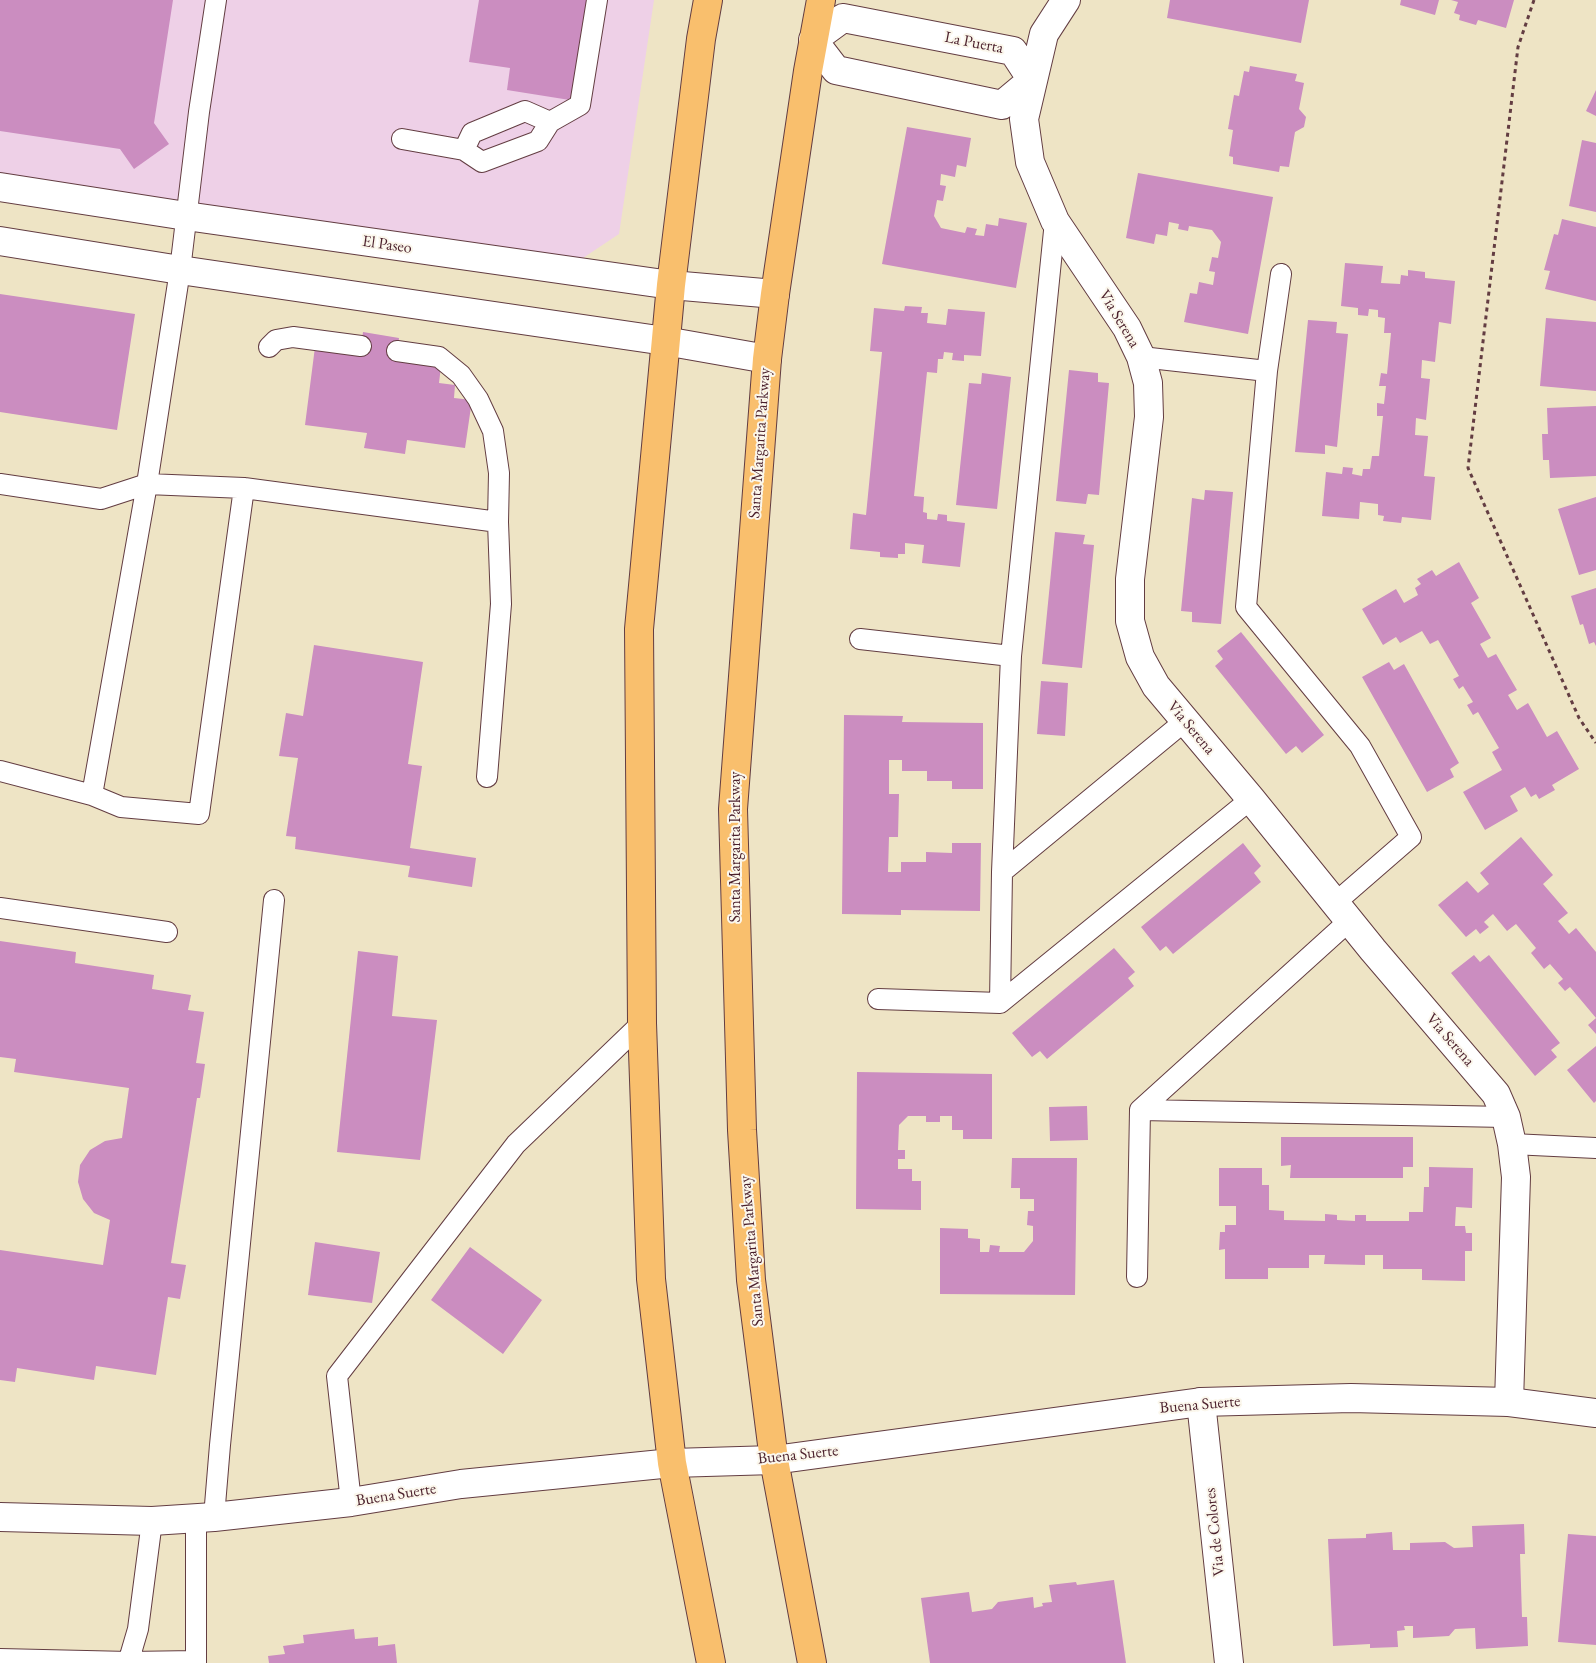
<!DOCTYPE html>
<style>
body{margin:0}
canvas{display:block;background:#eee4c5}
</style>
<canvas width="1596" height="1663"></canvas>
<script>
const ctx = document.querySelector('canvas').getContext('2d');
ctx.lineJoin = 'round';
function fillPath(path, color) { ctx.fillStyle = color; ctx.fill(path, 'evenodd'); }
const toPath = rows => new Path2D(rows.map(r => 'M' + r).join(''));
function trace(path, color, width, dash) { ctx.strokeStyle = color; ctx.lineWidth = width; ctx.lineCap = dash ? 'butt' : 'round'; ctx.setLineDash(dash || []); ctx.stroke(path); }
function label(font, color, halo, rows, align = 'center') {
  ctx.font = font + ' "EB Garamond",serif'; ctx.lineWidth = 4; ctx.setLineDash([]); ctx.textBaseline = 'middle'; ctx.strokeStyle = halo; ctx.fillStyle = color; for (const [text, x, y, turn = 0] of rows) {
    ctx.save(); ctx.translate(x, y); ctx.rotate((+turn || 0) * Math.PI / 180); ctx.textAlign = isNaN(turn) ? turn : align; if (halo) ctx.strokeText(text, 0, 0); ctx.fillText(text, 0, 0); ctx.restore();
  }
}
const built = toPath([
 [0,0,654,0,619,234,577,262,0,184]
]);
const building = toPath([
 [0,0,173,0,154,123,169,144,134,169,120,149,0,131],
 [479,0,591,0,576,101,507,90,510,68,469,62],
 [1170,0,1309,0,1301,43,1167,18],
 [1401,0,1439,0,1435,15,1400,5],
 [1451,0,1514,0,1506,28,1478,20,1476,25,1459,20,1460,15,1454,13,1458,2],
 [1250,66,1297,74,1295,81,1304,83,1299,109,1306,117,1304,127,1295,132,1289,167,1280,166,1279,172,1233,164,1233,157,1229,156,1233,130,1228,129,1234,95,1239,96,1244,71,1249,72],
 [1596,90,1596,116,1586,111],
 [907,127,971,138,966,167,957,165,955,177,941,174,940,185,946,186,943,201,937,200,934,216,941,228,965,233,967,227,977,229,975,235,984,236,986,224,998,226,999,218,1027,223,1016,288,882,264],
 [1582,140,1596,143,1596,212,1569,206],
 [1138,173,1273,197,1248,334,1184,322,1190,293,1197,294,1199,282,1213,285,1215,272,1209,271,1212,257,1218,258,1221,242,1212,230,1189,226,1188,231,1178,229,1179,224,1169,222,1167,236,1156,234,1154,244,1126,238],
 [1562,219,1596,227,1596,301,1545,289,1550,271,1544,270,1554,234,1558,235],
 [1345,263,1383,266,1381,283,1400,284,1401,275,1408,276,1408,270,1425,272,1425,278,1455,281,1451,324,1439,322,1435,362,1422,360,1421,378,1430,379,1426,420,1416,418,1415,435,1428,436,1424,476,1435,477,1431,520,1402,517,1401,523,1383,521,1384,516,1378,515,1378,504,1360,502,1359,519,1322,516,1326,472,1342,474,1343,467,1353,468,1352,474,1362,476,1363,469,1370,469,1372,456,1379,456,1383,416,1377,416,1377,403,1384,404,1386,386,1379,386,1381,373,1387,374,1391,333,1384,333,1385,318,1378,317,1378,310,1369,309,1368,316,1358,315,1358,308,1341,306],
 [0,294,135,314,117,430,0,412],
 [905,306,922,307,921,313,928,313,927,323,946,325,948,309,985,312,981,356,964,355,964,361,952,360,953,353,944,352,943,359,938,359,937,373,927,372,914,496,924,497,923,512,927,513,927,519,937,520,938,514,947,515,947,521,965,523,960,567,922,563,924,545,905,543,905,554,898,554,898,558,880,557,880,552,850,549,853,513,866,515,882,352,870,351,874,308,904,311],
 [1546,318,1596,322,1596,391,1540,386],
 [1308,320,1337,322,1336,333,1348,334,1337,447,1325,445,1325,454,1295,452],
 [363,332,399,338,396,360,441,366,439,383,455,385,454,398,472,400,465,448,407,440,405,454,364,448,367,433,305,425,315,347,360,353],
 [1069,370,1098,373,1098,382,1109,383,1099,495,1088,494,1086,504,1056,501],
 [982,373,1011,377,997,509,956,505,969,383,981,384],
 [1596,406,1596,476,1550,478,1549,460,1543,460,1542,434,1548,434,1547,408],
 [1205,490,1233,492,1221,624,1192,622,1192,612,1181,611,1192,498,1204,500],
 [1596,497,1596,570,1579,575,1558,509],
 [1055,532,1085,535,1083,544,1094,545,1082,668,1042,664],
 [1459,562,1479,598,1471,603,1491,638,1480,644,1488,658,1496,654,1517,690,1508,695,1517,710,1528,703,1547,737,1557,731,1579,769,1552,785,1555,790,1539,799,1536,794,1531,797,1525,787,1510,796,1518,811,1485,830,1463,792,1502,770,1492,752,1499,748,1478,712,1473,715,1467,705,1473,702,1463,686,1459,689,1453,679,1459,676,1438,640,1430,644,1422,631,1400,643,1396,637,1383,645,1362,609,1396,589,1404,603,1418,595,1415,588,1421,584,1417,579,1432,570,1436,576],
 [1596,588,1596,646,1594,642,1589,644,1583,624,1580,625,1571,596],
 [1241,632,1324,735,1302,753,1296,746,1286,754,1215,666,1223,659,1217,651],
 [314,645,423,662,408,764,422,766,410,848,476,858,472,887,408,877,410,866,295,849,296,837,286,836,298,758,279,756,286,713,303,716],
 [1389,662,1394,670,1404,664,1459,763,1450,769,1454,777,1427,792,1362,677],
 [1041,681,1068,683,1065,736,1037,734],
 [844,715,903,716,902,722,983,723,983,789,952,789,952,781,927,781,927,771,902,771,902,760,889,760,889,794,899,794,898,837,889,837,888,872,901,872,901,862,926,862,926,852,952,853,952,843,981,843,980,911,901,910,901,915,842,914],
 [1521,837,1553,875,1543,884,1568,913,1558,921,1569,934,1576,928,1596,952,1596,1034,1588,1025,1596,1018,1570,987,1565,991,1558,983,1563,979,1550,964,1544,969,1531,953,1536,948,1516,924,1507,931,1493,914,1484,922,1489,927,1480,934,1476,929,1466,937,1438,905,1467,881,1478,893,1489,884,1480,873],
 [1243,843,1261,866,1254,873,1261,882,1173,954,1166,946,1160,951,1141,927],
 [0,941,76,952,75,963,154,975,152,989,191,995,188,1010,204,1012,196,1063,205,1064,200,1098,197,1098,171,1263,186,1265,180,1299,168,1297,156,1375,96,1366,94,1380,17,1368,15,1382,0,1380,0,1250,103,1265,110,1220,94,1213,83,1199,78,1182,80,1165,90,1150,105,1141,122,1138,129,1088,14,1072,16,1059,0,1057],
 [1114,948,1135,972,1128,978,1134,986,1047,1059,1040,1051,1032,1057,1012,1033],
 [358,951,398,956,392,1016,437,1020,420,1160,337,1152],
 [1474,955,1480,962,1489,955,1560,1043,1551,1050,1557,1057,1535,1076,1451,973],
 [1596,1046,1596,1101,1594,1103,1567,1070],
 [857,1072,992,1074,992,1139,963,1139,963,1130,952,1130,952,1116,940,1116,940,1122,926,1122,926,1116,908,1116,899,1125,898,1150,905,1150,905,1159,898,1159,898,1169,912,1169,912,1181,921,1181,921,1210,856,1209],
 [1087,1106,1088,1140,1050,1141,1049,1107],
 [1281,1137,1413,1137,1413,1167,1403,1167,1403,1178,1290,1178,1291,1165,1281,1166],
 [1012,1158,1077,1158,1075,1295,940,1294,940,1228,968,1229,968,1238,980,1239,980,1252,989,1252,990,1245,1000,1246,999,1252,1024,1252,1033,1241,1033,1226,1027,1225,1028,1211,1034,1211,1034,1199,1020,1199,1020,1188,1011,1188],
 [1429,1167,1473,1168,1472,1208,1456,1207,1455,1226,1465,1226,1466,1233,1472,1233,1472,1251,1465,1251,1465,1281,1422,1280,1422,1269,1383,1269,1383,1255,1365,1255,1365,1265,1324,1264,1325,1255,1309,1255,1309,1268,1268,1268,1268,1279,1225,1279,1225,1249,1219,1250,1220,1232,1225,1232,1225,1225,1236,1225,1236,1206,1219,1206,1219,1168,1262,1168,1262,1185,1269,1185,1269,1210,1284,1211,1284,1220,1325,1221,1325,1214,1337,1215,1337,1220,1355,1221,1355,1215,1366,1215,1366,1221,1409,1221,1409,1212,1423,1212,1424,1187,1429,1187],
 [315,1242,380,1252,372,1303,308,1295],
 [470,1247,542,1300,503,1354,431,1300],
 [1524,1524,1525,1554,1520,1554,1522,1617,1527,1617,1528,1646,1476,1649,1475,1628,1455,1629,1449,1636,1413,1638,1413,1626,1404,1626,1405,1630,1397,1631,1398,1647,1370,1648,1370,1644,1333,1646,1328,1539,1366,1538,1366,1534,1392,1532,1393,1550,1410,1550,1410,1543,1445,1542,1454,1548,1473,1547,1472,1526],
 [1568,1534,1596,1536,1596,1645,1558,1642],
 [1114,1580,1126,1663,930,1663,921,1598,969,1592,972,1612,992,1609,998,1602,1033,1597,1034,1608,1043,1606,1042,1603,1052,1602,1049,1585,1076,1582,1077,1585],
 [354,1629,355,1639,378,1637,378,1646,395,1644,397,1663,269,1663,268,1656,285,1654,283,1646,304,1643,303,1635]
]);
const path = toPath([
 [1534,0,1518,47,1468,468,1579,718,1596,743]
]);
const service = toPath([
 [402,139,464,150,482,162,538,141,550,122,580,105,597,0],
 [464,150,472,133,525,111,550,122],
 [1281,274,1267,371,1246,607,1360,746,1411,837,1335,903],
 [269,347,276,340,293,337,361,346],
 [397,351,439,357,461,375,478,399,493,431,499,473,498,522],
 [1141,357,1267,371],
 [0,484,101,499,147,484,244,488,498,522,501,604,487,777],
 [860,639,1011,656],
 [0,771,92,795,121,807,199,814,244,488],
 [92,795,147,484,180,270,199,112,216,0],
 [1002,872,1185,721],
 [0,908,167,932],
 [878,999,1000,1003,1251,799],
 [1000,1003,1002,872,1011,656,1055,221],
 [1140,1110,1506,1117],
 [1512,1144,1596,1148],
 [1137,1277,1140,1110,1349,921],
 [351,1502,337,1376,516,1144,642,1023],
 [214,1517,220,1445,274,900],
 [0,1659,129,1662,195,1661],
 [128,1663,138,1629,152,1521],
 [196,1663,196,1519]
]);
const minor = toPath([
 [1066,0,1044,34,1024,119,1030,162,1055,221,1127,328,1141,357,1148,383,1149,417,1130,579,1130,621,1140,657,1156,686,1251,799,1373,950,1496,1094,1506,1117,1512,1144,1516,1177,1509,1402],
 [843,18,1013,51,1032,80,1002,105,836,70,813,40,843,18],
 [1201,1402,1229,1663]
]);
const tertiary = toPath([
 [0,187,186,216,671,285,775,294],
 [0,241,180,270,665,341,767,359],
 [0,1517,152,1521,214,1517,351,1502,461,1484,672,1463,774,1460,1201,1402,1351,1398,1509,1402,1596,1413]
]);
const primary = toPath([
 [708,0,701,39,671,285,639,629,642,1023,651,1279,672,1463,711,1663],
 [812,1663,774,1460,751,1280,742,1130,733,809,767,359,775,294,808,71,821,0]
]);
const streetNames = [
 ["La Puerta",974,43,11],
 ["El Paseo",387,245,8],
 ["Via Serena",1119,319,59],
 ["Santa Margarita Parkway",760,443,-86],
 ["Via Serena",1191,728,50],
 ["Santa Margarita Parkway",736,847,-90],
 ["Via Serena",1450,1040,49],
 ["Santa Margarita Parkway",752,1251,-95],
 ["Buena Suerte",1200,1405,-5],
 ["Buena Suerte",798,1455,-6],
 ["Buena Suerte",396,1495,-9],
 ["Via de Colores",1215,1532,-96]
];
fillPath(built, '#eed0e7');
fillPath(building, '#cb8dc0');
trace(service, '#633d42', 22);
trace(minor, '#633d42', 30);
trace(tertiary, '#633d42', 30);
trace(primary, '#633d42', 30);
trace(path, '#633d42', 3, [4, 4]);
trace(service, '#fff', 20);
trace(minor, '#fff', 28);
trace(tertiary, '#fff', 28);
trace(primary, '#f9bf6d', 28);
label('16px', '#4a1f2b', '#fbf7ec', streetNames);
</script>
